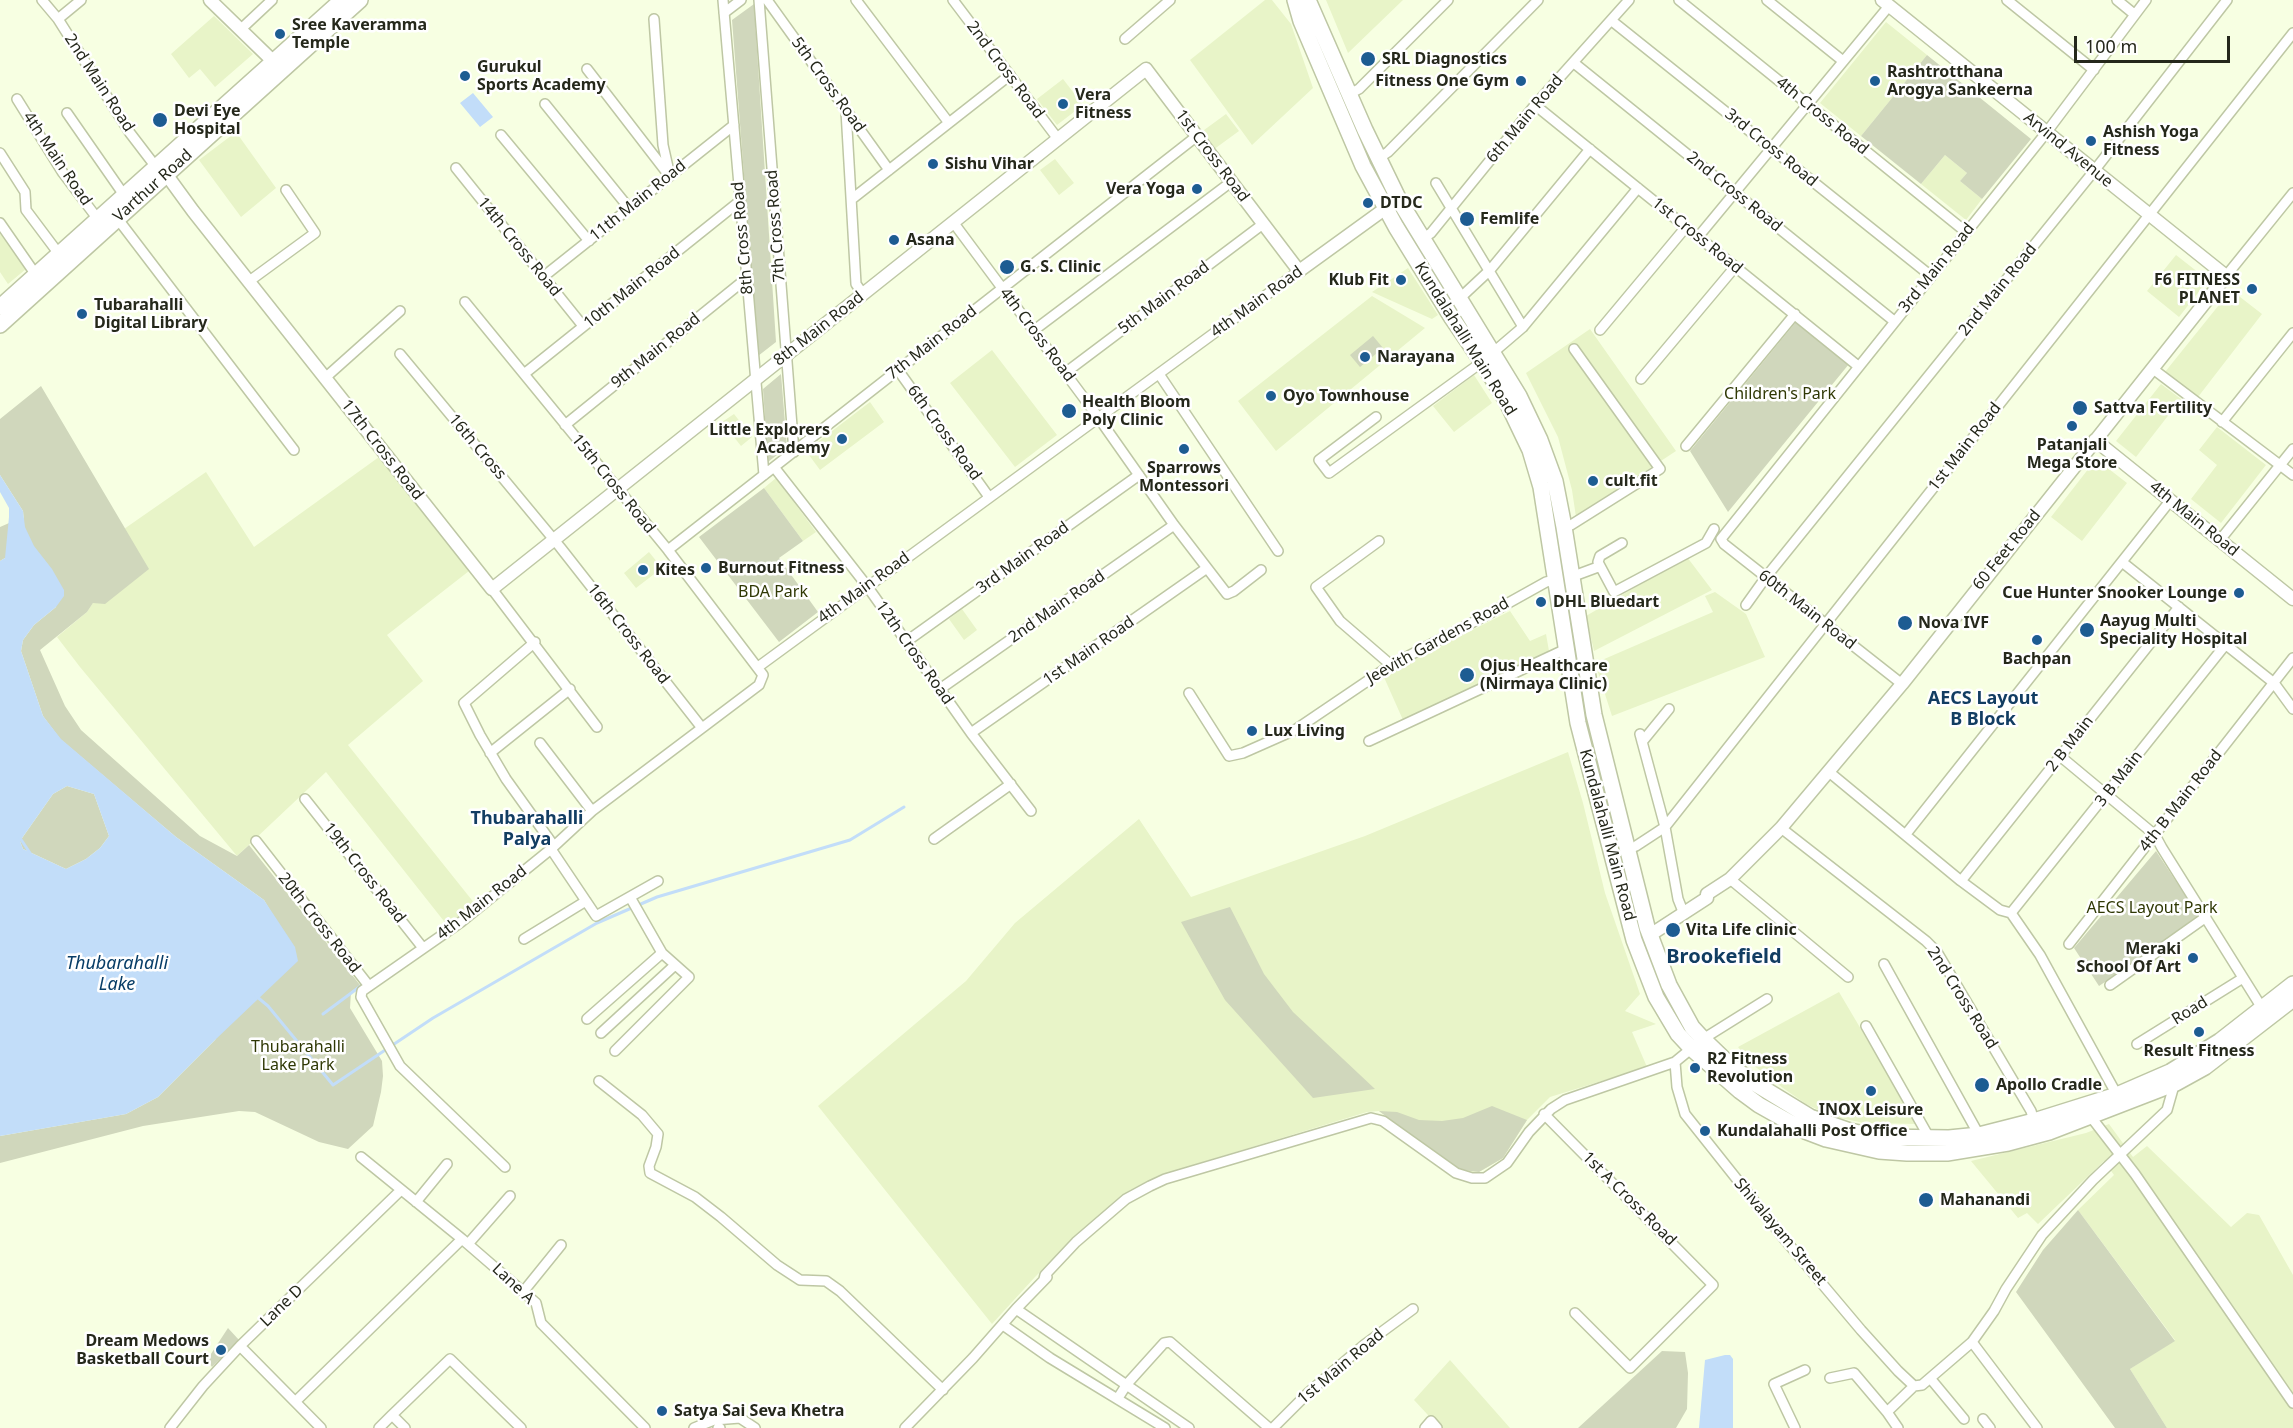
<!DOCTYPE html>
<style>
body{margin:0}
#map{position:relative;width:2293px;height:1428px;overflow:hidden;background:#f7ffe2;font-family:"Noto Sans",sans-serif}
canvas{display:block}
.scale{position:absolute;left:2074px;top:36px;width:156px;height:27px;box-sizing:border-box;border:3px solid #25281b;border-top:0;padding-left:8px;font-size:18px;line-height:21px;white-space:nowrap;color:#25281b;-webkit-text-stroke:4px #fff;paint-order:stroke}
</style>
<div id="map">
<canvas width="2293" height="1428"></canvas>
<div class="scale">100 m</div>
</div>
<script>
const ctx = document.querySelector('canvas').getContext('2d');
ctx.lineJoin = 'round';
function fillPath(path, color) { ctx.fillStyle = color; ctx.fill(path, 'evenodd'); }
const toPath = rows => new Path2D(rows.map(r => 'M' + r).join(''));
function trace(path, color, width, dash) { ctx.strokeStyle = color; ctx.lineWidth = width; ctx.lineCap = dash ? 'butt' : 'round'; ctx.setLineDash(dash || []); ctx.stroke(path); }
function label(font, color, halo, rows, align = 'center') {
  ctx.font = font + ' "Noto Sans",sans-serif'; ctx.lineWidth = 5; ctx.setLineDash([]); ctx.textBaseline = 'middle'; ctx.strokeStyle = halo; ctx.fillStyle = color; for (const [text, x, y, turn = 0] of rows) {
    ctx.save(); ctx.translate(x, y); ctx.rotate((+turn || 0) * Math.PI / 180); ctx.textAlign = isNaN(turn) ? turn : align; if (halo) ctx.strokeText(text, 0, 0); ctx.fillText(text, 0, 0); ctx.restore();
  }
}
const built = toPath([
 [1265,0,1272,0,1291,24,1313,88,1252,145,1190,60],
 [1326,0,1403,0,1348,53],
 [214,16,253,54,215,87,200,69,189,78,171,54],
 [1886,22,1927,55,1861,136,1820,103],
 [1063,79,1083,105,1057,125,1037,99],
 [1226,114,1239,131,1213,150,1200,133],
 [236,132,276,188,241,217,199,160],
 [1945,155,1967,173,1960,181,1982,199,1966,220,1921,184],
 [1055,159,1074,183,1059,195,1040,170],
 [0,231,26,269,8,284,0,272],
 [2176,255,2208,280,2179,317,2147,291],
 [1408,268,1438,315,1432,319,1372,292],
 [2231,290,2262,314,2198,397,2165,372],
 [1372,296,1425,328,1276,451,1238,401],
 [1590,329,1676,451,1576,517,1572,490,1558,437,1526,373],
 [992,350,1057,435,1015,467,950,383],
 [1474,375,1492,403,1454,432,1433,406],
 [2161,384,2181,399,2136,457,2116,441],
 [870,402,884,422,820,470,806,451],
 [734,414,752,437,741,446,722,422],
 [2217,427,2266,465,2221,523,2191,499,2217,465,2199,450],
 [379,457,469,571,387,635,423,681,348,745,475,904,447,925,326,772,237,856,80,667,57,637,87,612,93,603,148,569,124,529,206,472,254,547],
 [2096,459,2127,483,2082,541,2051,517],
 [776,478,816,532,803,541,764,488],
 [649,552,662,568,636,588,624,573],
 [1687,557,1712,590,1594,651,1586,616],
 [1715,592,1746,614,1765,657,1612,716,1595,663,1713,612,1705,596],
 [962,609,977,630,964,640,949,619],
 [1510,611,1530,641,1546,634,1549,651,1403,720,1383,675],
 [1568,752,1583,803,1605,893,1640,994,1625,1011,1656,1024,1632,1032,1647,1067,1550,1097,1527,1120,1503,1158,1479,1172,1457,1171,1379,1111,1367,1112,1160,1175,1130,1190,1073,1239,1035,1277,992,1324,818,1106,966,981,1015,923,1139,819,1191,897,1365,836],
 [1839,992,1917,1124,1864,1123,1831,1116,1806,1104,1783,1088,1753,1065,1738,1047],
 [2109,1124,2133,1157,2147,1146,2231,1227,2247,1213,2259,1215,2293,1275,2293,1428,2167,1428,2130,1369,2175,1340,2078,1210,2114,1175,2104,1161,2038,1224,2027,1213,2018,1218,1971,1161,2086,1133],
 [1450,1360,1510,1428,1440,1428,1414,1400]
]);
const green = toPath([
 [754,4,776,342,758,356,732,20],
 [1927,55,2031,139,1982,199,1960,181,1967,173,1945,155,1921,184,1861,136],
 [1796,322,1849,364,1728,512,1690,451],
 [1373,336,1383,348,1360,367,1350,355],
 [781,374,787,447,768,462,763,389],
 [41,386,149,569,105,604,93,603,87,612,40,650,65,706,81,730,200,836,237,856,249,845,360,985,351,992,350,1008,382,1061,383,1076,381,1092,373,1126,348,1149,319,1142,255,1112,239,1111,143,1126,0,1163,0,1136,126,1114,158,1097,215,1040,277,922,264,900,176,837,60,739,43,716,21,651,23,640,34,625,56,607,5,558,0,561,0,527,16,520,24,521,23,511,0,475,0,419],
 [764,488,803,541,779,558,818,612,779,642,699,537],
 [67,786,94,794,109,836,100,848,86,859,66,869,23,849,20,841,53,794],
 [2156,851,2200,918,2099,986,2074,948],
 [1230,907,1264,974,1293,1012,1375,1089,1313,1098,1225,1000,1181,922],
 [1492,1106,1527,1120,1503,1158,1479,1172,1455,1169,1379,1111,1397,1112,1419,1120,1442,1121,1463,1118],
 [2078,1210,2175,1341,2130,1369,2167,1428,2115,1428,2016,1292,2043,1250],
 [228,1328,239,1340,212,1367,207,1360],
 [1662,1351,1685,1352,1688,1373,1687,1409,1676,1428,1578,1428]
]);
const water = toPath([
 [473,93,493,117,480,127,460,103],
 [0,475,23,511,25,527,34,546,52,569,64,590,64,596,56,607,34,625,23,640,21,651,43,716,61,739,176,837,264,900,295,947,298,961,215,1040,158,1097,126,1114,0,1136,0,561,5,558,9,517,9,508,0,492],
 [67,786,94,794,109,836,100,848,86,859,66,869,23,849,20,841,53,794],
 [1725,1355,1730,1355,1733,1359,1733,1428,1699,1428,1705,1360]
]);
const stream = toPath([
 [20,838,30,853],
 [256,996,268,1006,333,1085,433,1018,597,923,657,897,850,840,904,807],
 [323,1014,362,985]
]);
const minor = toPath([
 [42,0,58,19,130,133,156,167],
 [723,0,764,475],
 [759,0,794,452],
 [767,0,889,170],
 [856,0,949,123],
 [953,0,1058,139],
 [1679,0,1966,232],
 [1767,0,1843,61],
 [2007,0,2094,70],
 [2117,0,2134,14],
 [724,13,741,0],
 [58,19,81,0],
 [654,19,663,145,670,176],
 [1612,21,1931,276],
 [240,30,272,0],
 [1125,39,1170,0],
 [1574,63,1894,321],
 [587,69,668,174],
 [1349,94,1359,89,1448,0],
 [17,99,63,173,97,218],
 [545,104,629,208],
 [1535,105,1858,366],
 [846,111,856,284,863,294],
 [67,113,124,195],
 [501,135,589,241],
 [0,153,25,192,26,210,59,254],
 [1379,158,1388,152,1538,0],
 [456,168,583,326],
 [1436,183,1523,327],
 [852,199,1010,75],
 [117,218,294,450],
 [953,222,1098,417,1174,525,1227,594,1234,591,1261,570],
 [0,223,36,275],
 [1698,237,1889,6],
 [1422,239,1431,233,1535,105,1629,0],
 [2226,276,2293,193],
 [543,277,734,125],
 [248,282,315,233,286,190],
 [1459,299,1490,270,1590,149],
 [465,302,668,550,763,675,759,685,592,811,551,849,461,922,362,991,361,997,400,1066,505,1167],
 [1600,330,1686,227],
 [1033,331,1231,182],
 [400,354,560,547,702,728],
 [2153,369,2293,475],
 [898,370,989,497],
 [1065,373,1263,224],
 [524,374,740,201],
 [1159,374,1278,551],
 [325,378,400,311],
 [1641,379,1735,267],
 [1376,417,1319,460,1329,473,1482,362,1523,327,1638,188],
 [2222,422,2293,333],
 [565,425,747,278],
 [1686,446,1795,314],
 [774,467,867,586,971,733,1031,811],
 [1564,527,1571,525,1660,469,1574,349],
 [2220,540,2293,449],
 [1379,541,1316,587,1340,621,1391,665],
 [1622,543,1600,556,1598,562,1614,592,1706,543,1714,529],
 [668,550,1197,136],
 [2122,562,2274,683,2293,709],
 [1571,577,1598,567],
 [492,589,597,727],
 [1746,605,1766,577,2094,171,2227,0],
 [907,641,1139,475],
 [535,642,464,703,480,735,506,779,554,846],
 [758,667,1299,271],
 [1902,684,1724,544,1721,539,2046,133,2146,0],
 [940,689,1174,525],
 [1189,693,1229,756,1243,753,1295,730,1391,665,1485,616,1546,582,1555,580],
 [971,733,1207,568],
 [1640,734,1665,827,1678,899,1684,914],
 [1369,741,1566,649],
 [1642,742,1669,709],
 [540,743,592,811],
 [490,753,570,689],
 [2060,756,2155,835,2162,848,2262,1008],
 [1829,772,1961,881,2000,910,2011,913],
 [305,799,423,948],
 [1781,828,1926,941,1937,952,2031,1111,2034,1121],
 [1906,834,2170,501],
 [934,839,1011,784],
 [256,841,369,986],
 [551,849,596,916,658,881],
 [1627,850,1636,846,1665,827,2293,33],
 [1730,879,1848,977],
 [1961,881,2179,607],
 [2011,913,2226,644],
 [2011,913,2040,955,2117,1095],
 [524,939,586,901],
 [2069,944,2293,658],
 [1884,964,1979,1135],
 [2110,985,2206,917],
 [587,1019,662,953],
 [1866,1026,1930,1139],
 [601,1033,675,965],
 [2137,1044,2243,978],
 [615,1051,689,977,662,953,630,897],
 [1675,1062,1677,1087,1685,1114,1786,1241,1861,1330,1898,1371,1914,1386],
 [599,1081,642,1115,658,1134,656,1147,649,1166,650,1173,695,1197,721,1217,777,1265,800,1280,826,1281,840,1291,943,1390],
 [1544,1114,1713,1285,1630,1368,1575,1313],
 [2091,1117,2135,1174,2293,1403],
 [361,1157,462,1239,536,1303,541,1323,645,1428],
 [416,1202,447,1164],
 [468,1244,510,1196],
 [1044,1279,1045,1275,1076,1242,1126,1199,1150,1186,1165,1179,1371,1118,1383,1121,1456,1173,1472,1178,1485,1178,1507,1163,1529,1132,1551,1109,1565,1100,1675,1062,1703,1039,1767,999],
 [523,1292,561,1245],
 [1016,1309,1189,1428],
 [1003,1325,1050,1358,1165,1428],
 [1972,1342,2037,1428],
 [240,1346,321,1428],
 [1830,1378,1854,1373,1887,1412,1898,1428],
 [1930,1378,1964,1419],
 [1118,1398,1127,1384,1164,1343,1170,1342,1269,1428],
 [296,1401,462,1239],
 [1887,1412,1914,1386,1922,1385,1972,1342,1994,1311,2006,1289,2042,1235,2093,1180,2167,1110,2175,1082],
 [1983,1419,1990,1428],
 [170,1428,203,1386,240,1346,401,1190],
 [379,1428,392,1415],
 [405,1428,392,1415,450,1359,521,1428],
 [694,1428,714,1420,740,1418,755,1428],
 [718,1428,720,1428],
 [905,1428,973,1358,1016,1309,1047,1277],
 [1273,1428,1309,1392,1364,1345,1413,1309],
 [1425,1428,1431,1421,1437,1428],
 [1795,1428,1774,1384,1805,1370]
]);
const tertiary = toPath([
 [210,0,278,66],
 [166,174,193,211,492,589,1146,69,1299,271,1386,208],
 [2095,440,2293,599],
 [1650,935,1707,898,1707,894,1730,879,1781,828,1902,684,2226,276,1882,0]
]);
const primary = toPath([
 [1295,0,1301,21,1363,166,1396,227,1452,318,1482,362,1506,400,1530,450,1541,487,1578,723,1634,940,1656,997,1678,1034,1691,1048,1740,1091,1759,1105,1805,1131,1826,1139,1879,1151,1907,1153,1947,1153,2008,1143,2049,1132,2176,1083,2205,1067,2293,999],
 [1308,0,1365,130,1399,200,1519,396,1540,440,1555,481,1564,527,1594,715,1647,927,1669,985,1692,1027,1703,1039,1730,1065,1751,1081,1810,1117,1850,1131,1879,1137,1949,1138,1979,1135,2034,1121,2117,1095,2170,1072,2220,1041,2293,984],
 [0,307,342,0],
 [0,325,360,0]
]);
const markers = [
 [280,34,6,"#1d5c92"],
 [1368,59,8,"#1d5c92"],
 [465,76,6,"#1d5c92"],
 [1521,81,6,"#1d5c92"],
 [1875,81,6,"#1d5c92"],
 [1063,104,6,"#1d5c92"],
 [160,120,8,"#1d5c92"],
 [2091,141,6,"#1d5c92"],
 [933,164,6,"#1d5c92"],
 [1197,189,6,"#1d5c92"],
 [1368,203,6,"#1d5c92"],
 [1467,219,8,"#1d5c92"],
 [894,240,6,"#1d5c92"],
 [1007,267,8,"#1d5c92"],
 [1401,280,6,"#1d5c92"],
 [2252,289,6,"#1d5c92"],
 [82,314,6,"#1d5c92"],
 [1365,357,6,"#1d5c92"],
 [1271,396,6,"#1d5c92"],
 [2080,408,8,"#1d5c92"],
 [1069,411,8,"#1d5c92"],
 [2072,426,6,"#1d5c92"],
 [842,439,6,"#1d5c92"],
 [1184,449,6,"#1d5c92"],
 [1593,481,6,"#1d5c92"],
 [706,568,6,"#1d5c92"],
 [643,570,6,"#1d5c92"],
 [2239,593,6,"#1d5c92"],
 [1541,602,6,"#1d5c92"],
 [1905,623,8,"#1d5c92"],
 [2087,630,8,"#1d5c92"],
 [2037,640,6,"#1d5c92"],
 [1467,675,8,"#1d5c92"],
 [1252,731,6,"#1d5c92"],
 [1673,930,8,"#1d5c92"],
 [2193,958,6,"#1d5c92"],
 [2199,1032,6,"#1d5c92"],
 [1695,1068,6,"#1d5c92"],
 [1982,1085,8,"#1d5c92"],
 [1871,1091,6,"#1d5c92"],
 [1705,1131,6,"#1d5c92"],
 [1926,1200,8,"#1d5c92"],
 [221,1350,6,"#1d5c92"],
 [662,1411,6,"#1d5c92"]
];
const poiNames = [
 ["Sree Kaveramma",292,25],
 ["Temple",292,43],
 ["SRL Diagnostics",1382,59],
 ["Gurukul",477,67],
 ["Sports Academy",477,85],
 ["Rashtrotthana",1887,72],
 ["Arogya Sankeerna",1887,90],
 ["Fitness One Gym",1509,81,"right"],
 ["Vera",1075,95],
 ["Fitness",1075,113],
 ["Devi Eye",174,111],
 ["Hospital",174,129],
 ["Ashish Yoga",2103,132],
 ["Fitness",2103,150],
 ["Sishu Vihar",945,164],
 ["Vera Yoga",1185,189,"right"],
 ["DTDC",1380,203],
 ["Femlife",1480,219],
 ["Asana",906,240],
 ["G. S. Clinic",1020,267],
 ["Klub Fit",1389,280,"right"],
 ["F6 FITNESS",2240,280,"right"],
 ["PLANET",2240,298,"right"],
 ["Tubarahalli",94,305],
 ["Digital Library",94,323],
 ["Narayana",1377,357],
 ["Oyo Townhouse",1283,396],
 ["Health Bloom",1082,402],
 ["Poly Clinic",1082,420],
 ["Sattva Fertility",2094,408],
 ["Little Explorers",830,430,"right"],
 ["Academy",830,448,"right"],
 ["Patanjali",2072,445,"center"],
 ["Mega Store",2072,463,"center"],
 ["Sparrows",1184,468,"center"],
 ["Montessori",1184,486,"center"],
 ["cult.fit",1605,481],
 ["Burnout Fitness",718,568],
 ["Kites",655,570],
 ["Cue Hunter Snooker Lounge",2227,593,"right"],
 ["DHL Bluedart",1553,602],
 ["Aayug Multi",2100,621],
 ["Speciality Hospital",2100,639],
 ["Nova IVF",1918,623],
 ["Bachpan",2037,659,"center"],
 ["Ojus Healthcare",1480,666],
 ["(Nirmaya Clinic)",1480,684],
 ["Lux Living",1264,731],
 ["Vita Life clinic",1686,930],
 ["Meraki",2181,949,"right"],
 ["School Of Art",2181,967,"right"],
 ["Result Fitness",2199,1051,"center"],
 ["R2 Fitness",1707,1059],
 ["Revolution",1707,1077],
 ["Apollo Cradle",1996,1085],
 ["INOX Leisure",1871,1110,"center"],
 ["Kundalahalli Post Office",1717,1131],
 ["Mahanandi",1940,1200],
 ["Dream Medows",209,1341,"right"],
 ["Basketball Court",209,1359,"right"],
 ["Satya Sai Seva Khetra",674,1411]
];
const streetNames = [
 ["2nd Cross Road",1005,70,53],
 ["2nd Main Road",99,83,57],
 ["5th Cross Road",828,85,54],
 ["4th Cross Road",1822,116,39],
 ["6th Main Road",1525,119,-50],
 ["3rd Cross Road",1771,148,39],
 ["Arvind Avenue",2068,150,39],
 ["1st Cross Road",1212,156,53],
 ["4th Main Road",57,159,56],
 ["Varthur Road",153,186,-42],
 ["2nd Cross Road",1734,192,39],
 ["11th Main Road",638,201,-39],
 ["7th Cross Road",776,226,-94],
 ["1st Cross Road",1697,236,39],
 ["8th Cross Road",743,238,-95],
 ["14th Cross Road",519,247,51],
 ["3rd Main Road",1937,268,-51],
 ["10th Main Road",632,288,-39],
 ["2nd Main Road",1998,290,-51],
 ["5th Main Road",1164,298,-37],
 ["4th Main Road",1257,302,-36],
 ["8th Main Road",819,329,-38],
 ["4th Cross Road",1037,335,53],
 ["Kundalahalli Main Road",1465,339,58],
 ["7th Main Road",932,343,-38],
 ["9th Main Road",656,351,-39],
 ["6th Cross Road",944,433,54],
 ["16th Cross",477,447,50],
 ["1st Main Road",1965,447,-52],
 ["17th Cross Road",382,450,52],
 ["15th Cross Road",613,484,51],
 ["4th Main Road",2194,519,39],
 ["60 Feet Road",2007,550,-51],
 ["3rd Main Road",1023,558,-36],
 ["4th Main Road",864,588,-36],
 ["2nd Main Road",1057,607,-35],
 ["60th Main Road",1807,610,38],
 ["16th Cross Road",628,634,52],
 ["Jeevith Gardens Road",1438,641,-29],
 ["1st Main Road",1089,651,-35],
 ["12th Cross Road",914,653,55],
 ["2 B Main",2070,744,-52],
 ["3 B Main",2119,779,-52],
 ["4th B Main Road",2181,801,-52],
 ["Kundalahalli Main Road",1607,835,75],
 ["19th Cross Road",364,873,52],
 ["4th Main Road",482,903,-38],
 ["20th Cross Road",319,923,52],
 ["2nd Cross Road",1962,998,58],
 ["Road",2190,1011,-32],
 ["1st A Cross Road",1629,1199,45],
 ["Shivalayam Street",1780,1232,50],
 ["Lane A",513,1284,43],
 ["Lane D",282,1306,-44],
 ["1st Main Road",1341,1367,-40]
];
const parkNames = [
 ["Children's Park",1780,394],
 ["BDA Park",773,592],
 ["AECS Layout Park",2152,908],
 ["Thubarahalli",298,1047],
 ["Lake Park",298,1065]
];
const neighbourhoodNames = [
 ["AECS Layout",1983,699],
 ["B Block",1983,720],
 ["Thubarahalli",527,819],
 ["Palya",527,840]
];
const waterNames = [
 ["Thubarahalli",117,964],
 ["Lake",117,985]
];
const quarterNames = [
 ["Brookefield",1724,957]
];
fillPath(built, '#e8f4c8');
fillPath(green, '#d0d7bc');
fillPath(water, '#c2ddf9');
trace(stream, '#c2ddf9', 3);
trace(minor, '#bec7a4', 12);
trace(tertiary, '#bec7a4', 15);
trace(primary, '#bec7a4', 18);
trace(minor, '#fff', 9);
trace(tertiary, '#fff', 12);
trace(primary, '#fff', 15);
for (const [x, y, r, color] of markers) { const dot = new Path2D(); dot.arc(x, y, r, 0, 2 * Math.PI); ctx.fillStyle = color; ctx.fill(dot); trace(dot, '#fff', 2); }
label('bold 16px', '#25281b', '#fff', poiNames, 'left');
label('16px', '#25281b', '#fff', streetNames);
label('16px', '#2f3804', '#fff', parkNames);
label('bold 18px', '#123d62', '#fff', neighbourhoodNames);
label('italic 18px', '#073d67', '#fff', waterNames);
label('bold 20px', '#123d62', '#fff', quarterNames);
</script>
